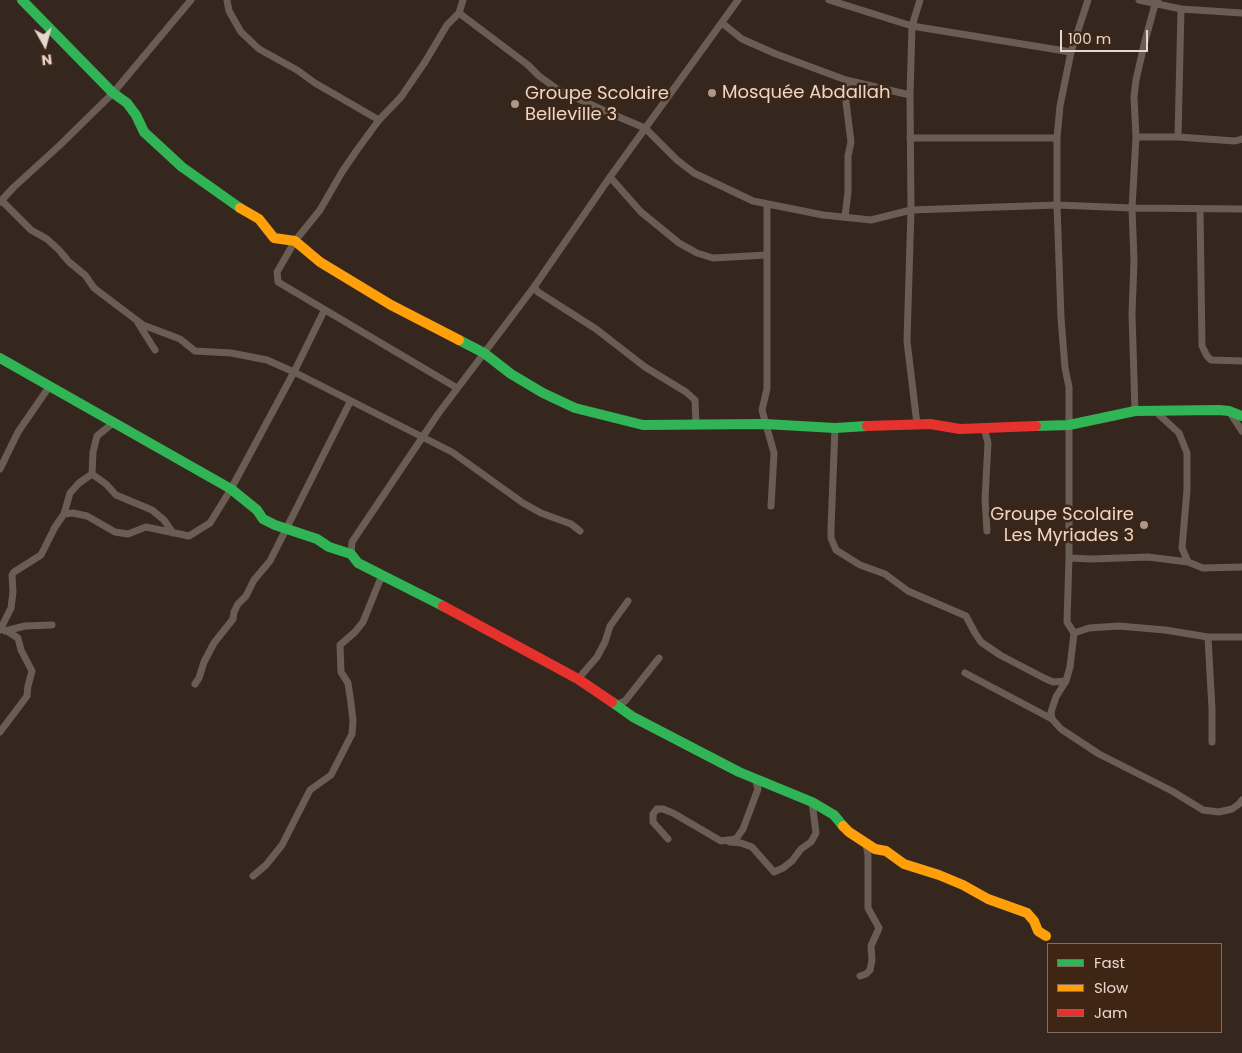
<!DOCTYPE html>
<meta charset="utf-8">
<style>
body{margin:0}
#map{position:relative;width:1242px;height:1053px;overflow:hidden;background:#35271e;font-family:Poppins,sans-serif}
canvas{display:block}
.legend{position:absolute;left:1047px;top:943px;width:175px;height:90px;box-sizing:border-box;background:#3f2514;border:1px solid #836c5e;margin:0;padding:6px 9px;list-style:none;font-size:15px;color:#e8d6cc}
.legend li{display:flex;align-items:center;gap:10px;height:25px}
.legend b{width:25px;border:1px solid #836c5e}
.north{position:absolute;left:20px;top:20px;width:50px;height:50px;-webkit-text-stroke:4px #3f2514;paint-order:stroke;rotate:173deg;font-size:14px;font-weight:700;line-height:20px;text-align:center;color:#e8d6cc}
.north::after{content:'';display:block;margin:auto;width:18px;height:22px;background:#e8d6cc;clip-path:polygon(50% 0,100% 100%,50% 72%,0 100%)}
.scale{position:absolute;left:1060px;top:30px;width:88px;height:22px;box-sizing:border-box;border:2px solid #e8d6cc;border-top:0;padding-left:6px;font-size:15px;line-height:18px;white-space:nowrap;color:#e8d6cc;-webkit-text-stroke:4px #3f2514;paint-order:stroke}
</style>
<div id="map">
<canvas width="1242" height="1053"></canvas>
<ul class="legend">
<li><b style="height:6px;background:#30b455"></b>Fast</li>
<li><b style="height:6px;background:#ff9f0a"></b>Slow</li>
<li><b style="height:6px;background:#e5322d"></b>Jam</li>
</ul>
<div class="north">N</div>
<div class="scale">100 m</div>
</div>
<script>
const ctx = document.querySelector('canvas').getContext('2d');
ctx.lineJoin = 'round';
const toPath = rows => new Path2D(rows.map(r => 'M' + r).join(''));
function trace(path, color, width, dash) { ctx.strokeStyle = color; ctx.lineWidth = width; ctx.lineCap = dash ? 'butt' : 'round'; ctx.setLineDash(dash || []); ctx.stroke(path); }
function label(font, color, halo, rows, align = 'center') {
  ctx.font = font + ' Poppins,sans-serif'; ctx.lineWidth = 5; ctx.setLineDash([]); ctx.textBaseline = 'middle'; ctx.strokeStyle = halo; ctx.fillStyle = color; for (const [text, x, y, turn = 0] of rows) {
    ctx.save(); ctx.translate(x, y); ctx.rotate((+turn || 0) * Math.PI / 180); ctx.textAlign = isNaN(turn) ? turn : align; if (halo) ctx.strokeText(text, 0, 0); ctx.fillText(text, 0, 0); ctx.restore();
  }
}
const street = toPath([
 [227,0,229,11,241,32,259,49,297,70,315,83,379,120],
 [829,0,912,26,1071,52],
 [1139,0,1181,9,1242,13],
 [459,13,528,65,539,76,557,89,607,112,645,128,677,160,694,173,753,201,823,215,871,220,911,210,1057,205,1132,208,1242,209],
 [722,23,742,39,776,54,846,80,910,95],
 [1136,137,1178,137,1235,141,1242,139],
 [1178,137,1181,9],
 [910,138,1057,138],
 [610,177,641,212,679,243,697,253,713,258,767,255],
 [1,200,31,230,47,239,59,250,69,262,85,275,94,288,143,325,180,339,195,351,231,353,267,360,294,372,452,452,523,503,541,513,571,524,580,531],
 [0,202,14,187,60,145,113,93,191,0],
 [767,204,767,389,762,410,774,453,771,506],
 [1200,209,1202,346,1207,356,1211,360,1242,361],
 [845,217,848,192,848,156,851,142,846,102,846,90,850,81],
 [534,287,538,292,596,329,645,367,686,392,695,400,696,425],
 [138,323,155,350],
 [457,388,278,282,277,272,295,241,320,210,342,172,357,150,379,120,401,97,425,62,447,25,459,13,463,0],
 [1135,411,1132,314,1134,261,1132,208,1136,137,1134,97,1136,80,1144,45,1155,4,1158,0],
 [1229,411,1242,431],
 [1156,412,1179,433,1187,453,1187,490,1182,548,1188,562],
 [917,424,907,341,911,210,910,95,912,26,920,0],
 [835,428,831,528,831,538,836,550,860,565,885,574,908,591,966,616,975,633,981,642,1000,655,1044,678,1053,682,1066,681],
 [984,428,988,443,985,499,987,531],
 [0,469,18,432,49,387],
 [92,474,106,484,116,495,152,510,164,520,173,533],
 [64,514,70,493,79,483,92,474,93,452,97,436,113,423],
 [351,554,352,542,438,414,534,287,610,177,738,0],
 [1069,558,1092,559,1148,557,1188,562,1203,568,1242,567],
 [0,630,11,608,13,592,12,575,14,572,41,555,55,527,64,514,73,513,87,516,115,532,128,534,146,527,189,536,210,523,231,489,294,372,324,311],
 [5,631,25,626,52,625],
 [1074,633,1089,628,1119,626,1165,630,1208,637,1242,637],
 [1208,637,1212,709,1212,742],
 [965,673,1052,719,1061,729,1099,754,1172,791,1203,810,1219,812,1232,809,1239,804,1242,800],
 [578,679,597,657,605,642,610,626,628,601],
 [195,684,199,678,204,662,214,643,233,619,234,612,238,604,246,596,254,580,270,561,350,402],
 [616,705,625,701,659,658],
 [1052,719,1051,712,1056,697,1066,681,1070,667,1074,633,1067,622,1069,558,1069,387,1065,368,1061,318,1057,205,1057,138,1060,106,1071,52,1088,0],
 [0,732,27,696,28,686,32,671,21,650,18,638,7,631],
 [668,839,653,822,653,814,657,809,663,809,673,813,721,841,736,839,743,829,758,789,755,778],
 [730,842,741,843,752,847,774,872,783,868,792,861,801,849,811,842,816,833,812,802],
 [253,876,266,865,282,845,310,790,331,775,352,734,353,721,351,703,348,683,341,672,340,645,355,632,363,622,380,580,387,577],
 [860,976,866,974,870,970,872,960,871,946,879,928,868,908,868,855,866,843]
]);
const fast = toPath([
 [22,0,113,93,127,103,136,115,144,132,182,167,240,208],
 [459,340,484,353,511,374,543,393,575,408,643,425,765,424,835,428,867,426],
 [0,358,231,489,257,510,263,519,275,525,317,539,329,547,351,554,358,563,443,606],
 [1036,426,1069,425,1135,411,1219,410,1229,411,1242,416],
 [612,702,633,717,739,772,812,802,834,815,843,826]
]);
const slow = toPath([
 [240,208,259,219,274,238,295,241,320,262,391,305,459,340],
 [843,826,849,832,875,849,886,851,904,864,939,875,963,885,988,899,1027,913,1034,921,1038,931,1046,936]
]);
const jam = toPath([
 [867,426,930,424,960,429,1036,426],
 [443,606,578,679,612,702]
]);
const markers = [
 [712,93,5,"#a9998f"],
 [515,104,5,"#a9998f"],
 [1144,525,5,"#a9998f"]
];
const poiNames = [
 ["Mosquée Abdallah",722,93],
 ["Groupe Scolaire",525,94],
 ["Belleville 3",525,115],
 ["Groupe Scolaire",1134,515,"right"],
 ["Les Myriades 3",1134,536,"right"]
];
trace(street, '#6a5e54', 7);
trace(fast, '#30b455', 10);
trace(slow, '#ff9f0a', 10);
trace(jam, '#e5322d', 10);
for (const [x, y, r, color] of markers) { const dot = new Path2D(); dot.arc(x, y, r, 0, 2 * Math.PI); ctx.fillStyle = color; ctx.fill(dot); trace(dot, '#3f2514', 2); }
label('18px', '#e8d6cc', '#3f2514', poiNames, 'left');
</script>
